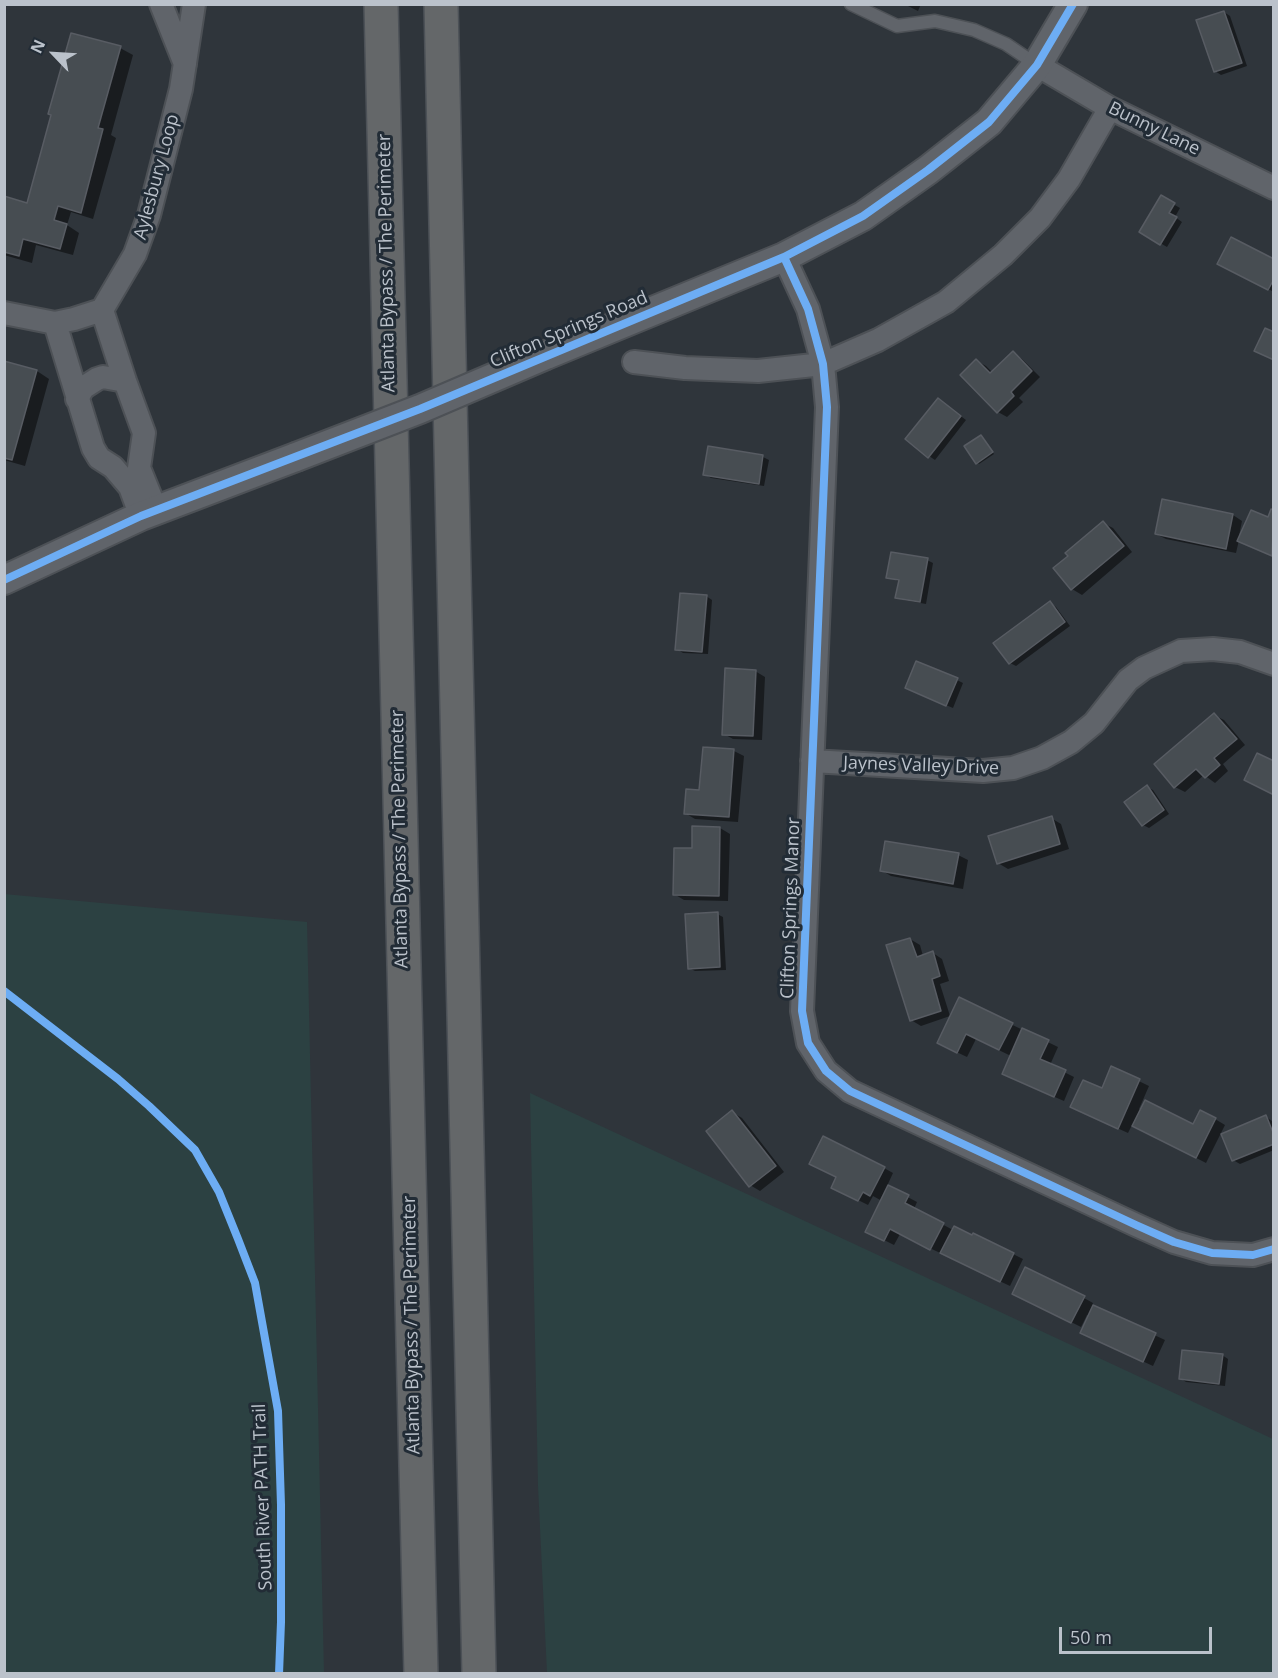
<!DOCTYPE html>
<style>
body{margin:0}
#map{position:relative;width:1278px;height:1678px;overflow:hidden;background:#2f353b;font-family:"Open Sans",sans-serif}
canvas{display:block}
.frame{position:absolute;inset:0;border:6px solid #bbc2cb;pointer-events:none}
.north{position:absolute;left:24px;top:24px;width:60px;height:60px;-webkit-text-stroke:4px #222c36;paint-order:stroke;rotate:295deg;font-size:16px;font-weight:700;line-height:24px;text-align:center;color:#bbc2cb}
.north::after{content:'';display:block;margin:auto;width:21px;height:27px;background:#bbc2cb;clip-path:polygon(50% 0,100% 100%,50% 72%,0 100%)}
.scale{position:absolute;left:1059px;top:1627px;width:153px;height:27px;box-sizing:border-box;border:3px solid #bbc2cb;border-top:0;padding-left:8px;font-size:18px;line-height:21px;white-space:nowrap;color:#bbc2cb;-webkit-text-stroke:4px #222c36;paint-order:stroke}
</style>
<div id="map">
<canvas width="1278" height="1678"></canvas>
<div class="frame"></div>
<div class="north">N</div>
<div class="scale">50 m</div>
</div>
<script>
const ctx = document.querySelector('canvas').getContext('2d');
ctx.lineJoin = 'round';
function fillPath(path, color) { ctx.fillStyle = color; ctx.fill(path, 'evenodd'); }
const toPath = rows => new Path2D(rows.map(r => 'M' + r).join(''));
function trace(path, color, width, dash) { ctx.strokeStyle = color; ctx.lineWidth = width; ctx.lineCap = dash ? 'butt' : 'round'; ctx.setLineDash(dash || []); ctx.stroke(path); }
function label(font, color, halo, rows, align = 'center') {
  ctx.font = font + ' "Open Sans",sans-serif'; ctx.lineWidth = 6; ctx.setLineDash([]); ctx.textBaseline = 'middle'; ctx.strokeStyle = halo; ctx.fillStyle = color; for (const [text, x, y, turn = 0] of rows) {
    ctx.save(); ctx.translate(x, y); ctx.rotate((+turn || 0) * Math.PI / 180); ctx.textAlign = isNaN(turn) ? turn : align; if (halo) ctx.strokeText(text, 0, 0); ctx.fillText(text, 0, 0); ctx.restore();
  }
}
const green = toPath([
 [4,894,307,922,324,1673,5,1673],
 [530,1093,1273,1439,1273,1673,547,1673,538,1486]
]);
const shadow = toPath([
 [904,4,921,4,918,11],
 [1224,12,1230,16,1247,66,1221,75,1215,71],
 [120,48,133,55,111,135,116,138,93,219,71,212,67,225,79,233,73,255,36,245,32,263,4,255,4,198,28,204],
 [1161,197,1180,208,1175,217,1182,222,1167,247,1141,232],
 [1274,261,1274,292,1225,267],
 [1013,353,1022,359,1040,377,1019,398,1023,402,1007,417,998,412,977,361,986,366,993,373],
 [4,362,37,371,49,379,25,466,4,460],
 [939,400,966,420,935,460,929,456],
 [981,437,994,454,979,464,977,462],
 [709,448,763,457,769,460,764,486,711,478,705,474],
 [1163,501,1233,515,1242,521,1239,536,1268,519,1274,512,1274,556,1239,540,1236,553,1166,539,1156,534],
 [1103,523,1113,528,1132,552,1082,595,1072,589,1055,568],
 [927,560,933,563,926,604,903,600,897,597,900,582,888,577],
 [706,596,712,600,708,654,683,653,677,649],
 [1050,603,1056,607,1070,626,1016,666,1010,663],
 [755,671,765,677,762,740,733,739,724,734],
 [957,680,963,683,953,708,912,691],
 [1214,715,1224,720,1245,745,1223,764,1228,771,1215,783,1204,775,1185,792,1175,787],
 [704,748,734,751,744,756,738,822,695,819,685,813,701,792],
 [1147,787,1153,790,1169,814,1149,828,1143,825],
 [1051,818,1061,824,1069,849,1008,869,998,863],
 [693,828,720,828,730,834,728,901,684,900,674,894,693,850],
 [958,855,968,860,963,889,891,876,881,870],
 [717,914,723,917,726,970,695,971,689,968],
 [910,939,920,945,923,956,933,953,942,959,949,981,940,984,950,1016,921,1026,911,1020],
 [959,999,1058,1047,1050,1065,1074,1077,1064,1101,1013,1079,1011,1056,976,1039,967,1057,948,1048],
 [1112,1068,1149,1086,1139,1109,1194,1126,1215,1119,1225,1125,1206,1163,1132,1125,1128,1133,1082,1112,1102,1090],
 [732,1112,742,1118,784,1172,760,1191,750,1185],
 [1266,1117,1272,1121,1274,1125,1274,1150,1240,1164,1233,1160],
 [884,1168,893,1173,887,1186,917,1202,914,1209,953,1230,1013,1254,1023,1259,1010,1286,900,1234,894,1245,876,1236,882,1201,873,1196,868,1205,842,1192],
 [1023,1298,1084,1298,1093,1303,1092,1306,1165,1340,1153,1366,1092,1338,1090,1316,1087,1315,1081,1327],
 [1222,1355,1228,1359,1225,1386,1186,1382,1180,1378]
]);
const building = toPath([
 [1224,11,1242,63,1214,72,1196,20,1224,11],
 [71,33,121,46,98,128,103,129,81,213,58,206,54,220,67,224,60,249,23,239,19,256,4,252,4,196,27,203,51,115,48,114,71,33],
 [1161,195,1175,203,1169,213,1177,217,1160,245,1139,232,1161,195],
 [1231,237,1274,259,1274,279,1268,290,1217,264,1231,237],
 [1265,328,1274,332,1274,360,1254,351,1265,328],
 [1013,351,1032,371,1011,392,1014,396,997,413,960,375,976,359,990,373,1013,351],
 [4,361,37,370,12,460,4,458,4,361],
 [938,398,961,416,928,458,905,439,938,398],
 [981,435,993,452,976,464,964,446,981,435],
 [708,446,763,455,759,484,703,475,708,446],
 [1162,499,1233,514,1226,549,1155,534,1162,499],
 [1271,509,1274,510,1272,556,1237,541,1251,510,1268,517,1271,509],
 [1103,521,1124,546,1071,590,1053,568,1068,556,1065,553,1103,521],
 [891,552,928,558,920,602,895,598,899,580,886,578,891,552],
 [680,593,707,595,702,652,675,650,680,593],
 [1050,601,1065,622,1009,664,993,643,1050,601],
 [916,661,958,678,946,706,905,688,916,661],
 [725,668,756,670,753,736,722,735,725,668],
 [1214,713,1237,739,1214,758,1220,765,1205,778,1196,769,1174,788,1154,764,1214,713],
 [703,747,734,749,729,817,684,814,686,789,699,790,703,747],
 [1257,753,1274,761,1274,795,1244,780,1257,753],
 [1147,785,1164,810,1142,826,1124,802,1147,785],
 [1052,816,1060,844,997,864,988,836,1052,816],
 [692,826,720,827,719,896,673,895,674,848,692,848,692,826],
 [885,841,959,853,953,884,880,871,885,841],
 [718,912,720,967,688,969,685,914,718,912],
 [910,938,917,957,933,951,940,976,932,979,941,1011,910,1021,886,945,910,938],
 [959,997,1013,1023,999,1050,966,1034,957,1053,937,1043,959,997],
 [1022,1028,1049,1040,1040,1059,1066,1070,1054,1097,1002,1074,1022,1028],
 [1111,1066,1140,1079,1118,1129,1070,1107,1083,1080,1102,1088,1111,1066],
 [1145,1100,1193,1124,1200,1110,1216,1118,1196,1158,1132,1126,1145,1100],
 [732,1110,776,1166,749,1187,706,1131,732,1110],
 [1266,1115,1274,1135,1274,1144,1232,1161,1221,1134,1266,1115],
 [823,1136,885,1167,870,1196,863,1192,858,1201,831,1188,836,1177,809,1164,823,1136],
 [888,1185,909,1195,905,1203,944,1223,930,1250,890,1229,884,1241,865,1232,888,1185],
 [954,1226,972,1235,973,1233,1014,1253,1000,1282,940,1253,954,1226],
 [1025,1267,1085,1296,1071,1323,1012,1294,1025,1267],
 [1093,1305,1156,1333,1143,1362,1080,1333,1093,1305],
 [1182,1350,1223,1354,1219,1384,1179,1379,1182,1350]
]);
const service = toPath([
 [851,4,897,26,935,21,974,30,1006,44,1037,65]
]);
const minor = toPath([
 [161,4,185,64],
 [1037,65,1110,108,1274,188],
 [784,257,808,309,823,364,827,407,802,1011,808,1043,826,1071,850,1091,1136,1225,1174,1242,1212,1253,1253,1255,1274,1249],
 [4,313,55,323,74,319,102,310],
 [55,323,93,448,99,458,113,467,130,487,140,514],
 [634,362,685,368,758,371,823,364,878,340,946,302,1003,255,1040,218,1069,179,1110,108],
 [77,399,83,388,97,379,103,377,125,381],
 [156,510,139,468,144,433,125,381,102,310,135,254,149,215,181,89,194,4],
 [812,761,983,771,1013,768,1042,758,1071,742,1094,723,1128,680,1144,668,1181,651,1213,649,1240,652,1274,664]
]);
const tertiary = toPath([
 [546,355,784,257,863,216,928,170,989,122,1037,65,1073,4],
 [4,580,141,516,296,457]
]);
const motorway = toPath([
 [381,4,421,1674],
 [441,4,479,1674]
]);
const tertiaryBridge = toPath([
 [296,457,420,409,546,355]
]);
const cycleway = toPath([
 [784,257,808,309,823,364,827,407,802,1011,808,1043,826,1071,850,1091,1136,1225,1174,1242,1212,1253,1253,1255,1274,1249],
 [4,580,141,516,420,409,784,257,863,216,928,170,989,122,1037,65,1073,4],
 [4,991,118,1079,149,1106,195,1150,219,1192,238,1239,255,1283,278,1411,281,1505,281,1622,279,1674]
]);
const streetNames = [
 ["Bunny Lane",1154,129,26],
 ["Aylesbury Loop",157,177,-75],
 ["Atlanta Bypass / The Perimeter",387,263,-91],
 ["Clifton Springs Road",569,330,-23],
 ["Jaynes Valley Drive",921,766,2],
 ["Atlanta Bypass / The Perimeter",400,839,-91],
 ["Clifton Springs Manor",791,908,-88],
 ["Atlanta Bypass / The Perimeter",412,1325,-91],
 ["South River PATH Trail",263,1497,-92]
];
fillPath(green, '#2c4142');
fillPath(shadow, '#0007');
fillPath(building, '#474d52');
trace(building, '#585c63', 1.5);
trace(service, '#4d5156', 15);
trace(minor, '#4d5156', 26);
trace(tertiary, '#4d5156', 32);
trace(motorway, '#4c5157', 36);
trace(service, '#60646a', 12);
trace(minor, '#60646a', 22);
trace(tertiary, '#60646a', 28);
trace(motorway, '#646769', 33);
trace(tertiaryBridge, '#4d5156', 32, []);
trace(tertiaryBridge, '#60646a', 28);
trace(cycleway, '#6dadf4', 8);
label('18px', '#bbc2cb', '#222c36', streetNames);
</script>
